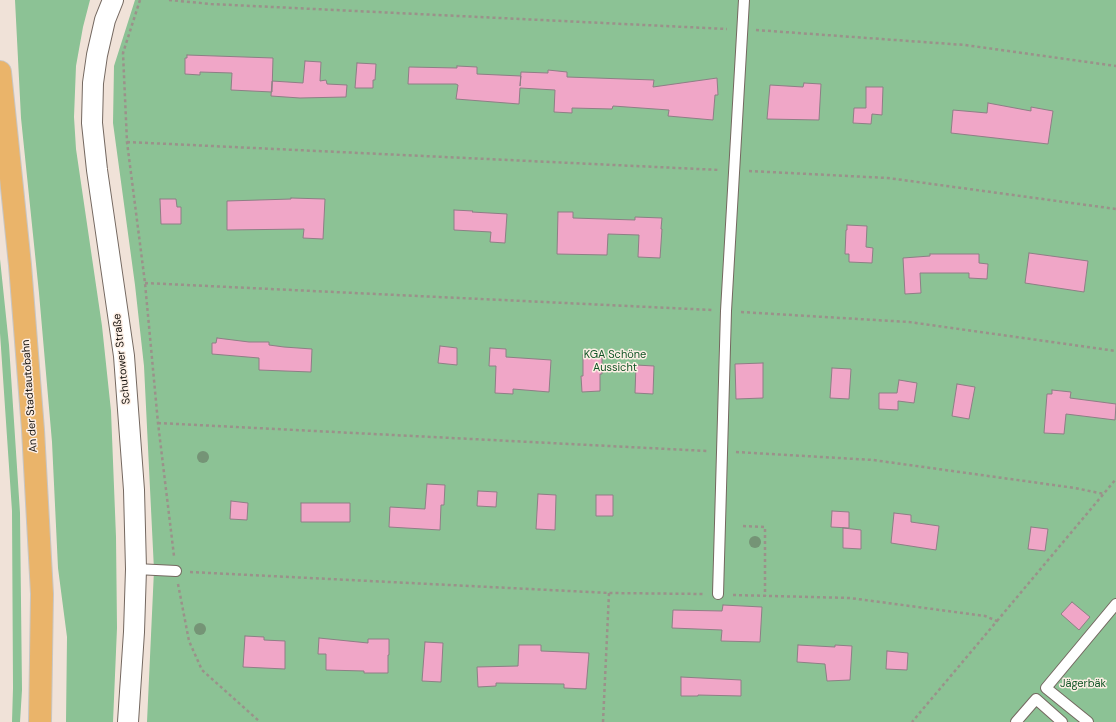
<!DOCTYPE html>
<meta charset="utf-8">
<style>
body{margin:0}
canvas{display:block;background:#f0e2d8}
</style>
<canvas width="1116" height="722"></canvas>
<script>
const ctx = document.querySelector('canvas').getContext('2d');
ctx.lineJoin = 'round';
function fillPath(path, color) { ctx.fillStyle = color; ctx.fill(path, 'evenodd'); }
const toPath = rows => new Path2D(rows.map(r => 'M' + r).join(''));
function trace(path, color, width, dash) { ctx.strokeStyle = color; ctx.lineWidth = width; ctx.lineCap = dash ? 'butt' : 'round'; ctx.setLineDash(dash || []); ctx.stroke(path); }
function label(font, color, halo, rows, align = 'center') {
  ctx.font = font + ' "DM Sans",sans-serif'; ctx.lineWidth = 3; ctx.setLineDash([]); ctx.textBaseline = 'middle'; ctx.strokeStyle = halo; ctx.fillStyle = color; for (const [text, x, y, turn = 0] of rows) {
    ctx.save(); ctx.translate(x, y); ctx.rotate((+turn || 0) * Math.PI / 180); ctx.textAlign = isNaN(turn) ? turn : align; if (halo) ctx.strokeText(text, 0, 0); ctx.fillText(text, 0, 0); ctx.restore();
  }
}
const green = toPath([
 [15,0,90,0,83,27,76,66,74,117,76,149,102,326,111,411,116,537,117,628,113,722,66,722,67,637,58,568,52,442,39,293,21,118],
 [135,0,1116,0,1116,722,147,722,154,570,144,366,135,285,113,123,114,66],
 [0,259,9,345,20,513,22,690,20,722,12,722,13,688,12,511,0,333]
]);
const building = toPath([
 [187,55,273,58,272,92,231,90,232,73,200,72,200,75,185,74,185,58,187,58,187,55],
 [305,61,321,62,320,81,326,80,327,84,347,85,346,97,300,98,271,96,272,81,303,83,305,61],
 [357,63,376,64,375,80,373,80,373,88,355,88,357,63],
 [457,66,477,67,477,74,521,76,520,86,521,72,548,73,548,70,567,72,567,77,654,80,653,87,717,78,718,95,715,95,713,120,668,116,669,110,613,106,612,109,572,108,572,113,554,112,555,90,520,88,519,104,456,99,458,85,456,84,408,84,409,67,457,68,457,66],
 [804,83,821,84,819,120,767,119,770,85,803,87,804,83],
 [866,87,883,87,882,115,872,114,871,124,853,123,854,108,866,108,866,87],
 [988,103,1031,111,1031,107,1053,111,1048,144,951,133,953,110,987,113,988,103],
 [291,198,325,199,323,239,303,238,304,229,227,230,227,201,291,199,291,198],
 [160,199,176,199,177,207,181,207,181,224,161,224,160,199],
 [454,210,473,211,472,212,507,214,505,243,490,242,491,232,454,230,454,210],
 [558,212,573,212,573,218,635,220,635,217,662,218,661,229,662,229,660,258,638,257,639,235,608,234,607,255,557,254,558,212],
 [847,225,867,226,866,247,873,248,872,263,849,262,849,254,845,254,846,230,847,230,847,225],
 [1029,253,1088,261,1084,292,1025,283,1029,253],
 [930,254,979,254,979,263,988,264,987,279,969,278,969,273,920,273,921,293,905,294,903,258,930,256,930,254],
 [217,338,249,342,269,342,269,345,284,347,312,349,311,372,259,370,259,358,212,354,212,343,216,343,217,338],
 [440,346,457,348,457,365,438,363,440,346],
 [490,348,506,349,506,357,551,360,549,392,513,389,513,394,495,393,496,366,489,366,490,348],
 [583,355,602,355,602,374,600,374,600,391,582,392,581,376,583,376,583,355],
 [763,363,763,398,736,399,735,364,763,363],
 [636,365,654,366,653,394,635,393,636,365],
 [832,368,851,369,849,399,830,398,832,368],
 [899,380,917,383,914,403,898,401,898,410,879,409,879,393,897,393,899,380],
 [957,384,975,387,969,419,952,416,957,384],
 [1052,390,1071,392,1070,398,1116,404,1115,420,1066,414,1064,434,1044,433,1047,394,1052,394,1052,390],
 [427,484,445,485,444,505,441,505,440,530,389,527,390,507,425,509,427,484],
 [478,491,497,492,496,507,477,506,478,491],
 [538,494,556,495,555,530,536,529,538,494],
 [596,495,613,495,613,516,596,516,596,495],
 [231,501,248,503,247,520,230,519,231,501],
 [301,503,350,503,350,522,301,522,301,503],
 [832,511,849,512,849,528,831,527,832,511],
 [894,513,911,515,911,522,939,526,936,550,891,543,894,513],
 [1031,527,1048,529,1045,551,1028,549,1031,527],
 [843,528,861,530,861,549,843,548,843,528],
 [1072,602,1090,617,1079,630,1061,614,1072,602],
 [723,605,762,607,760,642,721,641,722,630,672,628,673,610,722,611,723,605],
 [245,636,264,637,264,640,285,641,285,669,243,667,245,636],
 [319,638,368,643,368,639,389,639,389,655,388,655,388,673,364,673,364,671,326,670,326,654,318,654,319,638],
 [425,642,443,643,441,682,422,681,425,642],
 [519,645,541,645,541,651,589,653,586,689,564,688,564,684,496,683,496,686,478,687,477,667,518,666,519,645],
 [798,645,835,647,835,645,852,646,850,680,827,681,825,664,797,662,798,645],
 [887,651,908,653,907,670,886,669,887,651],
 [681,677,741,680,741,696,698,695,698,696,681,696,681,677]
]);
const path = toPath([
 [140,0,123,53,127,142,145,283,158,423,174,556],
 [169,0,211,4,727,29],
 [756,30,965,45,1116,66],
 [127,142,720,170],
 [749,171,888,178,1116,209],
 [145,283,712,310],
 [741,312,909,322,1116,351],
 [158,423,707,451],
 [736,452,873,460,1075,488,1104,494],
 [743,526,765,527,765,596],
 [190,572,609,593,704,594],
 [178,584,189,641,202,670,260,722],
 [733,595,850,598,985,616,997,621,912,722],
 [997,621,1116,479],
 [603,722,609,593]
]);
const service = toPath([
 [136,569,176,571],
 [718,594,726,311,744,0],
 [1016,722,1036,699,1062,722],
 [1088,722,1046,688,1116,604]
]);
const minor = toPath([
 [113,0,105,20,97,55,93,83,92,123,97,170,124,356,134,490,136,569,134,632,128,722]
]);
const trunk = toPath([
 [0,72,20,265,33,430,42,594,40,722]
]);
const trees = [
 [203,457],
 [755,542],
 [200,629]
];
const parkNames = [
 ["KGA Schöne",615,355],
 ["Aussicht",615,368],
 ["Jägerbäk",1083,684]
];
const streetNames = [
 ["Schutower Straße",122,359,-96],
 ["An der Stadtautobahn",30,396,-94]
];
fillPath(green, '#8cc295');
fillPath(building, '#f0a6c7');
trace(building, '#8e7f85', 1);
trace(service, '#746860', 12);
trace(minor, '#746860', 22);
trace(trunk, '#c7c6c5', 24);
trace(path, '#9b918a', 2.5, [3, 3]);
trace(service, '#fff', 10);
trace(minor, '#fff', 20);
trace(trunk, '#eab46a', 22);
ctx.fillStyle = '#759476';
for (const [x, y] of trees) { ctx.beginPath(); ctx.arc(x, y, 6, 0, 2 * Math.PI); ctx.fill(); }
label('11px', '#105425', '#fdefe5', parkNames);
label('11px', '#14100c', '#fdefe5', streetNames);
</script>
